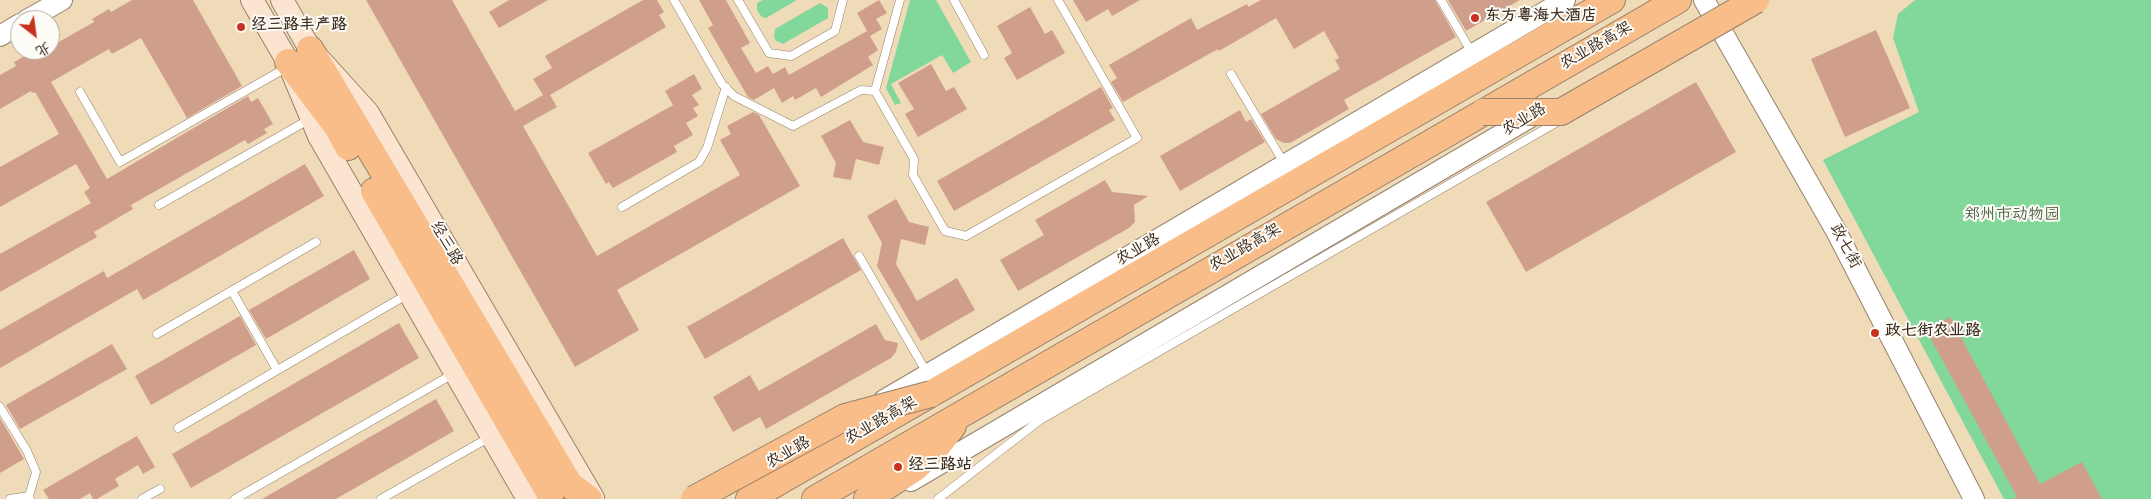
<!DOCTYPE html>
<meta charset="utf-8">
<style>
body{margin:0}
#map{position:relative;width:2151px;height:499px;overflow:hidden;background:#f0dbb9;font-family:"Gochi Hand","LXGW WenKai TC",sans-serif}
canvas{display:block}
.north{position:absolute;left:10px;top:10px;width:50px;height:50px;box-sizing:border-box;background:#fdfcf7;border:1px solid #afa8a0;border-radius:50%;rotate:150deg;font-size:14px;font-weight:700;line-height:20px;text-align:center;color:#3b2a1e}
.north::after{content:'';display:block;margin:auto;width:18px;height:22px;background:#c8321e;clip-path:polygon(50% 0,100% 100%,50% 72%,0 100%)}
</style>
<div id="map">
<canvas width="2151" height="499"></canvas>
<div class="north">北</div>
</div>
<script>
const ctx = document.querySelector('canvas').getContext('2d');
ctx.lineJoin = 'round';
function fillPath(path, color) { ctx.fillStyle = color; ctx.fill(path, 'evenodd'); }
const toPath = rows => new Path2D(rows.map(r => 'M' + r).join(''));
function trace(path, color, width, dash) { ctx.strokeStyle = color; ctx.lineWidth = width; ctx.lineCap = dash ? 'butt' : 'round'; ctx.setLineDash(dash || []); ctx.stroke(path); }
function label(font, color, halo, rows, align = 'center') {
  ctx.font = font + ' "Gochi Hand","LXGW WenKai TC",sans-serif'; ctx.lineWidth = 4; ctx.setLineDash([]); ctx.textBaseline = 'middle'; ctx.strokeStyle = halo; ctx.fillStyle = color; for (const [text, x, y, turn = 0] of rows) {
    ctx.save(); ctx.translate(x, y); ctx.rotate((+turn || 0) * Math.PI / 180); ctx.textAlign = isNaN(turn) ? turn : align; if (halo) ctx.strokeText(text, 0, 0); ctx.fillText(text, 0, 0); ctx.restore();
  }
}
const green = toPath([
 [763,0,797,0,766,18,762,17,757,11,757,3],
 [910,0,936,0,971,62,953,73,942,55,891,84,901,103,895,105,886,88],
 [1915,0,2151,0,2151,499,2004,499,1823,160,1919,112,1893,38,1898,14],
 [820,3,828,8,828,18,783,44,776,41,774,37,775,29]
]);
const building = toPath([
 [132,0,193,0,242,86,187,118,141,38,112,54,109,49,51,82,107,179,248,96,251,102,258,98,273,124,264,129,267,133,248,144,245,140,131,205,133,209,94,232,97,237,0,292,0,254,91,203,84,192,90,188,76,164,0,207,0,167,59,134,35,92,32,93,31,91,0,109,0,75,16,66,14,62,35,50,50,50,50,47,94,22,92,19,109,9,111,12],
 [366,0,452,0,515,111,543,95,533,79,552,68,545,56,643,0,657,0,664,12,659,15,666,27,550,95,557,107,523,126,597,256,740,175,720,140,731,134,727,126,753,112,759,115,800,186,617,290,639,330,575,367],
 [509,0,548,0,499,28,489,12],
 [699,0,726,0,750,43,741,48,756,73,768,66,773,74,785,67,789,75,867,31,857,13,879,0,887,13,876,19,882,29,870,36,878,50,868,57,873,65,821,97,816,88,795,100,793,96,782,103,774,88,754,100,748,97,708,28,713,25],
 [1073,0,1140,0,1112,16,1108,9,1086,22],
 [1261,0,1435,0,1456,37,1344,100,1349,109,1290,143,1284,143,1276,139,1261,114,1340,69,1335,60,1339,58,1324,31,1294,49,1276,18,1219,51,1218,49,1123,102,1111,82,1117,78,1109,65,1191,18,1197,30,1247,4,1248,7],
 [1448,0,1520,0,1466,31],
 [1030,7,1045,34,1052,30,1065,53,1017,80,1004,58,1012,53,997,26],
 [1876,30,1910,108,1845,137,1811,59],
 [931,64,946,91,954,87,967,109,918,137,905,114,914,109,898,83],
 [694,74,702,89,692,95,699,105,693,108,698,116,686,123,693,135,674,146,677,152,613,188,609,182,606,184,588,153,673,105,665,91],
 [1696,82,1736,152,1526,272,1486,202],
 [1101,87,1113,108,1109,110,1115,120,954,211,937,181],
 [1240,110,1246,122,1251,119,1265,142,1180,191,1160,156],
 [850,120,863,142,884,147,879,165,856,159,851,180,833,177,836,163,821,136],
 [305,164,324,196,143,300,137,289,0,368,0,330,104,271,107,278],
 [1105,180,1112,192,1148,196,1134,205,1135,222,1129,228,1018,291,1000,260,1044,235,1035,220],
 [896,199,909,222,929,227,925,245,901,239,896,264,917,301,957,278,975,310,921,341,877,266,882,243,867,216],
 [843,238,861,270,705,359,687,327],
 [354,250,370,279,266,339,249,310],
 [240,316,256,345,151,405,135,376],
 [1950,317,2040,484,2082,462,2102,499,2013,499,2017,497,1926,330],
 [399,323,419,358,191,488,172,454],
 [876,324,885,340,898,343,896,352,891,358,766,429,760,417,733,432,713,397,750,375,759,391],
 [112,344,127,369,20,429,6,405],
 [436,399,454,431,336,499,262,499],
 [0,418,24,459,0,473],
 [137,436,155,467,143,474,138,465,115,479,119,486,97,499,93,499,90,493,80,499,49,499,43,490]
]);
const service = toPath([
 [674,0,722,84,734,96,793,126,861,90,875,91],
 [738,0,769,53,791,56,835,31,843,0],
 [900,0,875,91,914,159,913,175,945,231,966,236,1137,138,1058,0],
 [954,0,984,55],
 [1441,0,1472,53],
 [1231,74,1284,163],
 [80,92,120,162,286,68],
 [159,205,310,119],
 [622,207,699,162,707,148,726,87],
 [859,256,927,373],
 [232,291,277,370],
 [157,334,316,242],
 [0,407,27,451,36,472,29,496,30,499],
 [178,428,408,294],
 [10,499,29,496],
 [142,499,160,489],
 [235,499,453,374],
 [381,499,490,437],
 [938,499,1040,420,1559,121]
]);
const tertiary = toPath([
 [1704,0,1836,231,1974,499],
 [27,20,62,0],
 [0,36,20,24],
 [884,400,1565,0],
 [911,481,1541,111]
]);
const secondary = toPath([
 [252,0,288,62,319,136,528,499],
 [282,0,310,49,368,113,593,498]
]);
const trunk = toPath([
 [310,49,570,485,589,499],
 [288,62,338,128,348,147],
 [374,191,550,494,550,499],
 [749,499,1612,0],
 [815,499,1678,0],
 [867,499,915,468,935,449,953,426]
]);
const trunkBridge = toPath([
 [1483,112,1561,112,1756,0],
 [694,499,845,417,931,394]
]);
const markers = [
 [1475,18,5,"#c8321e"],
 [241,27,5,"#c8321e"],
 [1875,333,5,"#c8321e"],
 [898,467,5,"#c8321e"]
];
const poiNames = [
 ["东方粤海大酒店",1485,18],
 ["经三路丰产路",251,27],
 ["政七街农业路",1885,333],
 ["经三路站",908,467]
];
const streetNames = [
 ["农业路高架",1597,47,-30],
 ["农业路",1525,121,-31],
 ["经三路",445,244,60],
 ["政七街",1844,247,62],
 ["农业路高架",1246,249,-30],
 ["农业路",1139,251,-30],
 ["农业路高架",882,422,-30],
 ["农业路",789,454,-30]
];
const parkNames = [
 ["郑州市动物园",2012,217]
];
fillPath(green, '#82d79a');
fillPath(building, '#d09f8b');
trace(service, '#96826c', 9);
trace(tertiary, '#96826c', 22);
trace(secondary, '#96826c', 24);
trace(trunk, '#96826c', 28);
trace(service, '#fff', 8);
trace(tertiary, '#fff', 20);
trace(secondary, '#fce5d0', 22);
trace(trunk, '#f8bd89', 26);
trace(trunkBridge, '#96826c', 28, []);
trace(trunkBridge, '#f8bd89', 26);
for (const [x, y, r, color] of markers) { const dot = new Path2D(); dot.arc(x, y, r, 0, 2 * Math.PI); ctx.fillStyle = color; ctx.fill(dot); trace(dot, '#fdfcf7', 2); }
label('bold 16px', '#3b2a1e', '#fdfcf7', poiNames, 'left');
label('16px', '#3b2a1e', '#fdfcf7', streetNames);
label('16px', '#505e43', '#fdfcf7', parkNames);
</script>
